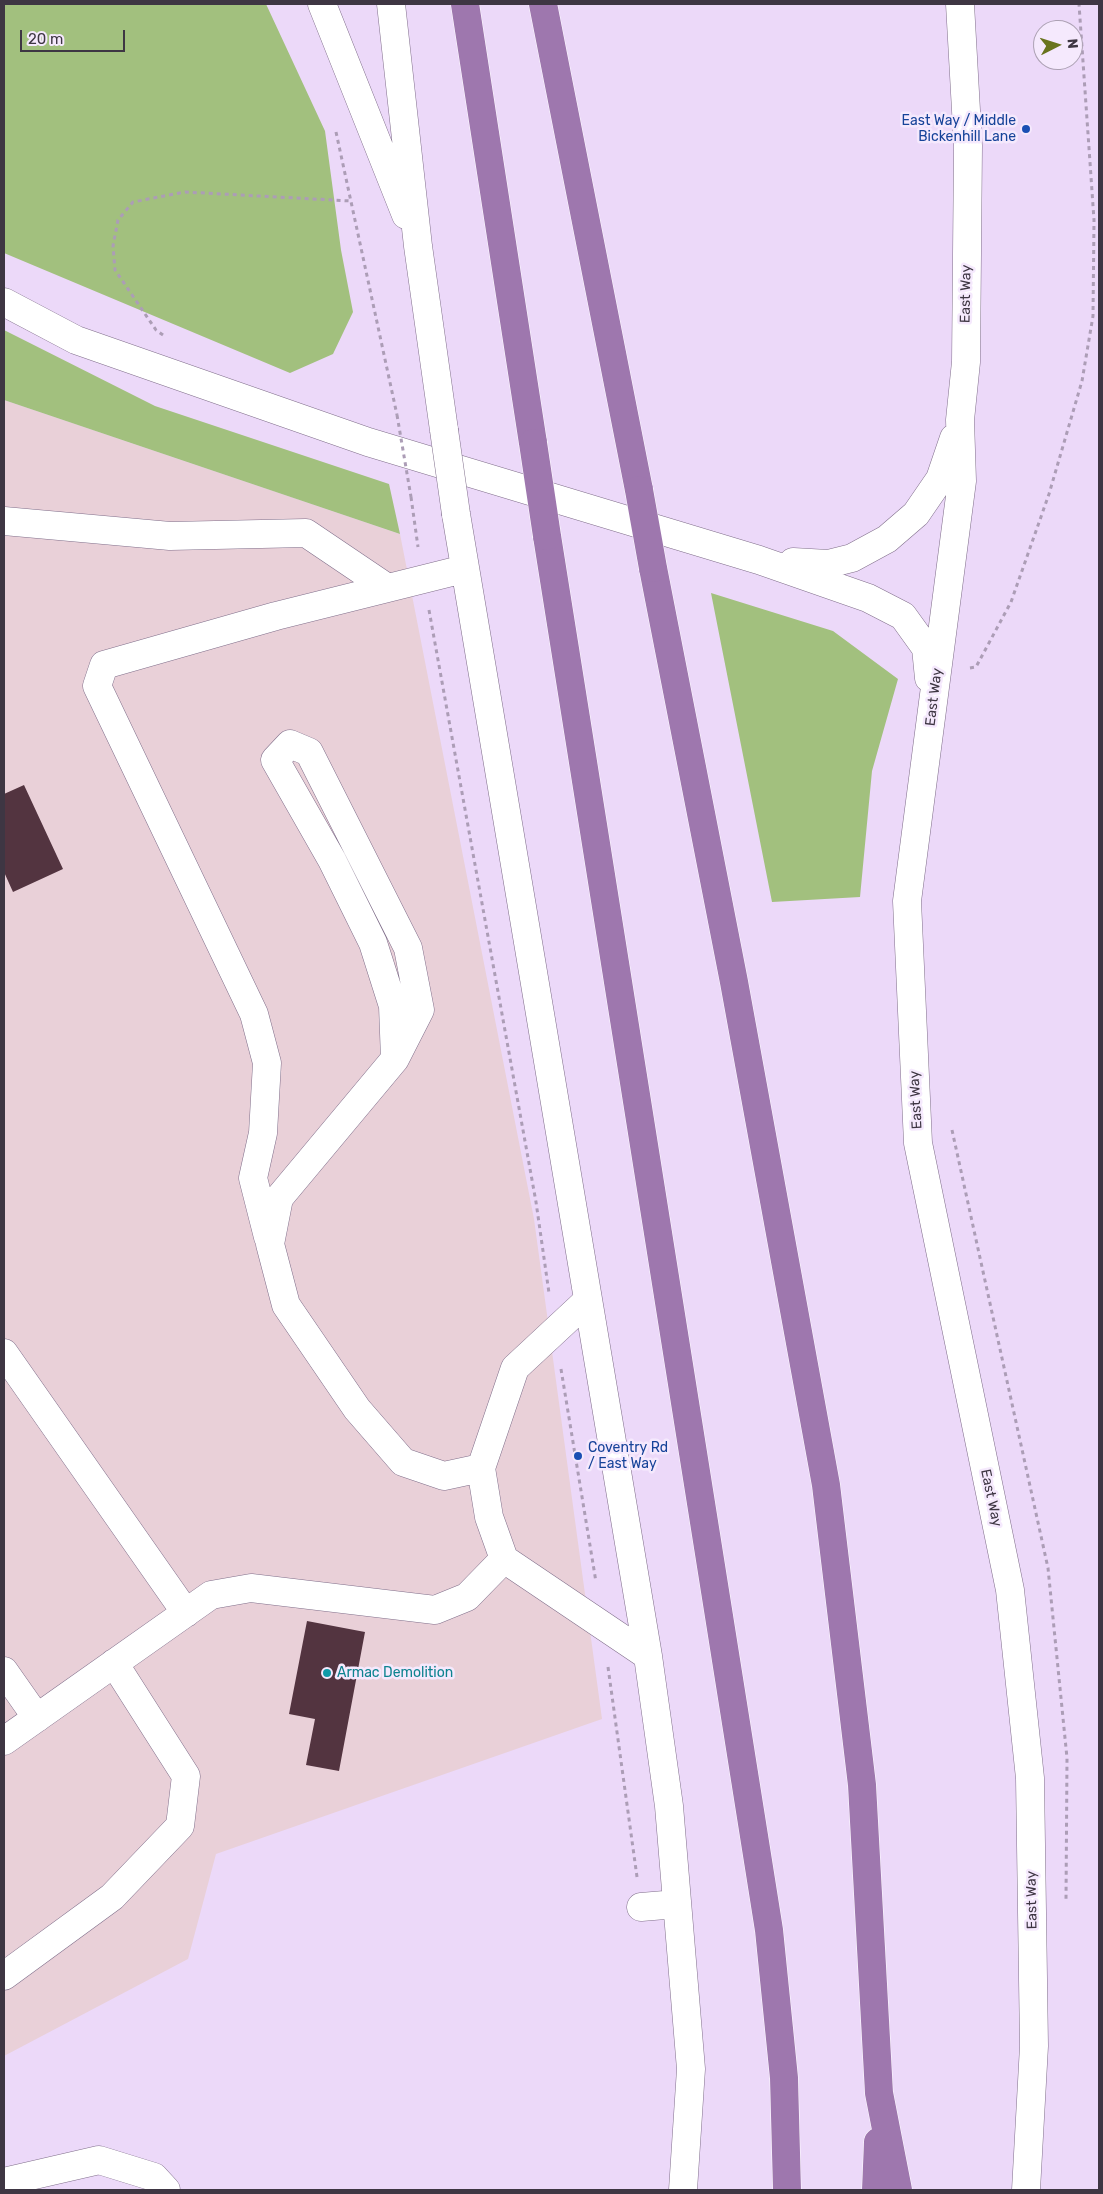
<!DOCTYPE html>
<style>
body{margin:0}
#map{position:relative;width:1103px;height:2194px;overflow:hidden;background:#ecd9f9;font-family:Rubik,sans-serif}
canvas{display:block}
.frame{position:absolute;inset:0;border:5px solid #3e3643;pointer-events:none}
.north{position:absolute;left:1033px;top:20px;width:50px;height:50px;box-sizing:border-box;background:#f5e9fd;border:1px solid #aca1b3;border-radius:50%;rotate:85deg;font-size:14px;font-weight:700;line-height:20px;text-align:center;color:#3e3643}
.north::after{content:'';display:block;margin:auto;width:18px;height:22px;background:#69741e;clip-path:polygon(50% 0,100% 100%,50% 72%,0 100%)}
.scale{position:absolute;left:20px;top:30px;width:105px;height:22px;box-sizing:border-box;border:2px solid #3e3643;border-top:0;padding-left:6px;font-size:15px;line-height:18px;white-space:nowrap;color:#3e3643;-webkit-text-stroke:4px #f5e9fd;paint-order:stroke}
</style>
<div id="map">
<canvas width="1103" height="2194"></canvas>
<div class="frame"></div>
<div class="north">N</div>
<div class="scale">20 m</div>
</div>
<script>
const ctx = document.querySelector('canvas').getContext('2d');
ctx.lineJoin = 'round';
function fillPath(path, color) { ctx.fillStyle = color; ctx.fill(path, 'evenodd'); }
const toPath = rows => new Path2D(rows.map(r => 'M' + r).join(''));
function trace(path, color, width, dash) { ctx.strokeStyle = color; ctx.lineWidth = width; ctx.lineCap = dash ? 'butt' : 'round'; ctx.setLineDash(dash || []); ctx.stroke(path); }
function label(font, color, halo, rows, align = 'center') {
  ctx.font = font + ' Rubik,sans-serif'; ctx.lineWidth = 5; ctx.setLineDash([]); ctx.textBaseline = 'middle'; ctx.strokeStyle = halo; ctx.fillStyle = color; for (const [text, x, y, turn = 0] of rows) {
    ctx.save(); ctx.translate(x, y); ctx.rotate((+turn || 0) * Math.PI / 180); ctx.textAlign = isNaN(turn) ? turn : align; if (halo) ctx.strokeText(text, 0, 0); ctx.fillText(text, 0, 0); ctx.restore();
  }
}
const industrial = toPath([
 [4,400,400,534,534,1219,602,1719,216,1854,188,1959,4,2056]
]);
const forest = toPath([
 [4,4,266,4,325,131,341,250,353,312,333,354,290,373,4,253],
 [4,330,155,406,389,484,400,534,4,400],
 [711,593,833,631,898,679,872,771,860,897,772,902]
]);
const building = toPath([
 [24,785,63,869,13,892,4,872,4,794],
 [307,1621,365,1632,339,1771,306,1765,315,1719,289,1714]
]);
const path = toPath([
 [336,132,397,415],
 [163,335,156,330,115,270,113,246,118,220,133,202,185,192,351,201],
 [411,497,418,547],
 [429,610,536,1202,549,1293],
 [970,668,976,667,1011,602,1049,494,1082,381,1093,316,1094,220,1079,4],
 [952,1130,1048,1568,1067,1758,1066,1900],
 [561,1369,596,1582],
 [608,1667,637,1877]
]);
const minor = toPath([
 [322,4,406,215],
 [391,4,418,246,444,430],
 [960,4,968,146,966,362,960,420,962,481,907,901,918,1143,1010,1590,1030,1778,1034,2046,1026,2190],
 [4,302,76,340,368,442,759,560,868,598,903,616,926,648,929,678],
 [456,514,648,1656,669,1806,691,2069,683,2190],
 [4,521,170,536,306,533,386,587],
 [793,562,828,564,852,558,887,539,916,514,940,479,954,438],
 [395,1059,393,1006,373,943,332,860,275,760,290,744,309,752,408,948,420,1010,395,1059,279,1198,270,1244,286,1305,357,1409,403,1462,444,1476,481,1468],
 [268,1237,253,1178,263,1133,267,1063,254,1014,97,686,104,665,276,616,464,569],
 [587,1301,515,1368,481,1468,489,1517,504,1559,648,1656],
 [4,1353,186,1613],
 [4,1671,37,1718],
 [4,1741,211,1595,251,1588,435,1610,467,1597,504,1559],
 [641,1907,677,1904],
 [4,1976,112,1897,180,1826,186,1776,114,1663],
 [4,2182,99,2160,154,2177,166,2190]
]);
const highway = toPath([
 [465,4,533,443],
 [543,4,639,490],
 [547,536,769,1930,784,2078,787,2190],
 [653,568,734,982,826,1485,862,1785,879,2093,898,2190],
 [876,2190,878,2142]
]);
const pathBridge = toPath([
 [397,415,411,497]
]);
const minorBridge = toPath([
 [444,430,456,514]
]);
const highwayBridge = toPath([
 [533,443,547,536],
 [639,490,653,568]
]);
const markers = [
 [1026,129,5,"#1a4fb4"],
 [578,1456,5,"#1a4fb4"],
 [327,1673,5,"#0f9aa8"]
];
const transitNames = [
 ["East Way / Middle",1016,121],
 ["Bickenhill Lane",1016,137],
 ["Coventry Rd",588,1448,"left"],
 ["/ East Way",588,1464,"left"]
];
const streetNames = [
 ["East Way",966,294,-89],
 ["East Way",934,697,-83],
 ["East Way",916,1100,-93],
 ["East Way",991,1498,78],
 ["East Way",1032,1900,-91]
];
const cultureNames = [
 ["Armac Demolition",337,1673]
];
fillPath(industrial, '#e9d0d8');
fillPath(forest, '#a2c07e');
fillPath(building, '#533440');
trace(minor, '#806f8b', 29);
trace(highway, '#fff', 29);
trace(path, '#ac9db6', 3, [4, 4]);
trace(minor, '#fff', 28);
trace(highway, '#9e77ae', 28);
trace(minorBridge, '#806f8b', 29, []);
trace(highwayBridge, '#fff', 29, []);
trace(pathBridge, '#ac9db6', 3, [4, 4]);
trace(minorBridge, '#fff', 28);
trace(highwayBridge, '#9e77ae', 28);
for (const [x, y, r, color] of markers) { const dot = new Path2D(); dot.arc(x, y, r, 0, 2 * Math.PI); ctx.fillStyle = color; ctx.fill(dot); trace(dot, '#f5e9fd', 2); }
label('14px', '#164399', '#f5e9fd', transitNames, 'right');
label('14px', '#3e3643', '#f5e9fd', streetNames);
label('14px', '#0d838f', '#f5e9fd', cultureNames, 'left');
</script>
